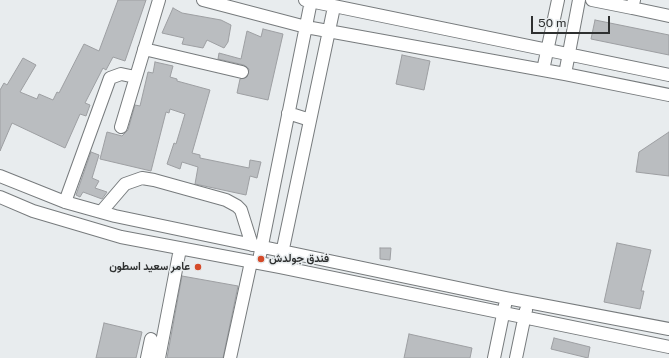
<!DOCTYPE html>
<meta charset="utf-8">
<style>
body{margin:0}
#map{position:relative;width:669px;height:358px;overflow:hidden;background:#e8ecee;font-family:"Public Sans",sans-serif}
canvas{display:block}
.scale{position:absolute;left:531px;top:16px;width:79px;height:18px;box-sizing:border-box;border:2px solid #2e3030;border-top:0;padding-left:5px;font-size:12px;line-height:14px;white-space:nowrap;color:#2e3030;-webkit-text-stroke:3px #e8ecee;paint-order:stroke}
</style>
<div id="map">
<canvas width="669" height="358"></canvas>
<div class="scale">50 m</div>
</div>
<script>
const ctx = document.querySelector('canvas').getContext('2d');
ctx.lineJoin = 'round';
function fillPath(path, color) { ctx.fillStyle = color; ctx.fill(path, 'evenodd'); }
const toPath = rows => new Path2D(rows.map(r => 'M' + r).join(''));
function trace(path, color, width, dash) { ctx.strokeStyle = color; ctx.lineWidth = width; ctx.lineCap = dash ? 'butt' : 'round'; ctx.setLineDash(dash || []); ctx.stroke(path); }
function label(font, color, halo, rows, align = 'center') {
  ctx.font = font + ' "Public Sans",Vazirmatn,sans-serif'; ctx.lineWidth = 3; ctx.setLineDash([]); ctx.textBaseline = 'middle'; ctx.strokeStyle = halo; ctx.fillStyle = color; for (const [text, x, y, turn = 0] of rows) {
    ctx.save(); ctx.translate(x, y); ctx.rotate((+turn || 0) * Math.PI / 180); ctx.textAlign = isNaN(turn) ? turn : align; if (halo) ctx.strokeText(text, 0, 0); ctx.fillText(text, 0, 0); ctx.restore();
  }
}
const building = toPath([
 [118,0,146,0,125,61,113,57,106,70,103,68,85,103,90,105,86,116,80,114,65,148,12,123,0,151,0,90,4,83,7,85,23,58,36,65,20,92,37,99,39,94,53,100,57,92,59,93,84,44,99,51,118,0],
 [173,8,182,13,221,20,231,25,228,42,224,48,207,40,203,48,182,44,184,38,162,33,173,8],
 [595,20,669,35,669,55,591,39,595,20],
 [263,29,283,34,268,100,237,93,240,79,247,77,249,69,244,65,218,59,219,53,241,59,247,31,261,37,263,29],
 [402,55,430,61,424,90,396,84,402,55],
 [155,62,173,66,170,77,177,79,177,81,210,90,192,153,200,155,200,158,249,168,250,160,261,162,257,178,250,176,246,195,195,184,198,167,182,162,180,169,167,164,174,143,176,144,185,114,170,109,169,113,166,112,151,171,100,159,107,132,122,136,128,130,135,105,140,106,148,72,153,73,155,62],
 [669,132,669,176,636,172,639,152,669,132],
 [91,152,99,155,92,178,99,181,95,188,107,192,102,199,83,192,80,197,76,195,91,152],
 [617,243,651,250,641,291,644,291,640,309,604,302,617,243],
 [380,248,391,248,390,260,380,259,380,248],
 [182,276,238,286,223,358,167,358,182,276],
 [104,323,142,332,136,358,96,358,104,323],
 [409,334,472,348,470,358,404,358,409,334],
 [554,338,590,347,588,358,551,349,554,338]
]);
const minor = toPath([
 [203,0,306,27,565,74,669,95],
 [305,0,669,75],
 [592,0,632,8],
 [634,0,632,8,669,16],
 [144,49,242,72],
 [543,70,558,0],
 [565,74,579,0],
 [288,113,310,120],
 [121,127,159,0],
 [0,176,65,202,115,216,506,298,669,329],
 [0,197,33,211,121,237,280,267,669,347],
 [65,202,110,78,121,74,135,77],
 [101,212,125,184,142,178,154,180,226,200,237,206,241,210,252,245],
 [260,255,311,1],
 [281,258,334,7],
 [147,358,151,339],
 [159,358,180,249],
 [230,358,251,262],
 [494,358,505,305],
 [516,358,526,310]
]);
const markers = [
 [261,259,4,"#d54b29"],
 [198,267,4,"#d54b29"]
];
const poiNames = [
 ["فندق جولدش",269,259],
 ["عامر سعيد اسطون",190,267,"right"]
];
fillPath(building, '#babdc0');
trace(building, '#9d9fa2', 1);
trace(minor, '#777b7d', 14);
trace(minor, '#fff', 12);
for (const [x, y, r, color] of markers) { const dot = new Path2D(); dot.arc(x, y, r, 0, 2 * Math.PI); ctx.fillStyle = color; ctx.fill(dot); trace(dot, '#e8ecee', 1.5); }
label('bold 11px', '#2e3030', '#e8ecee', poiNames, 'left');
</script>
